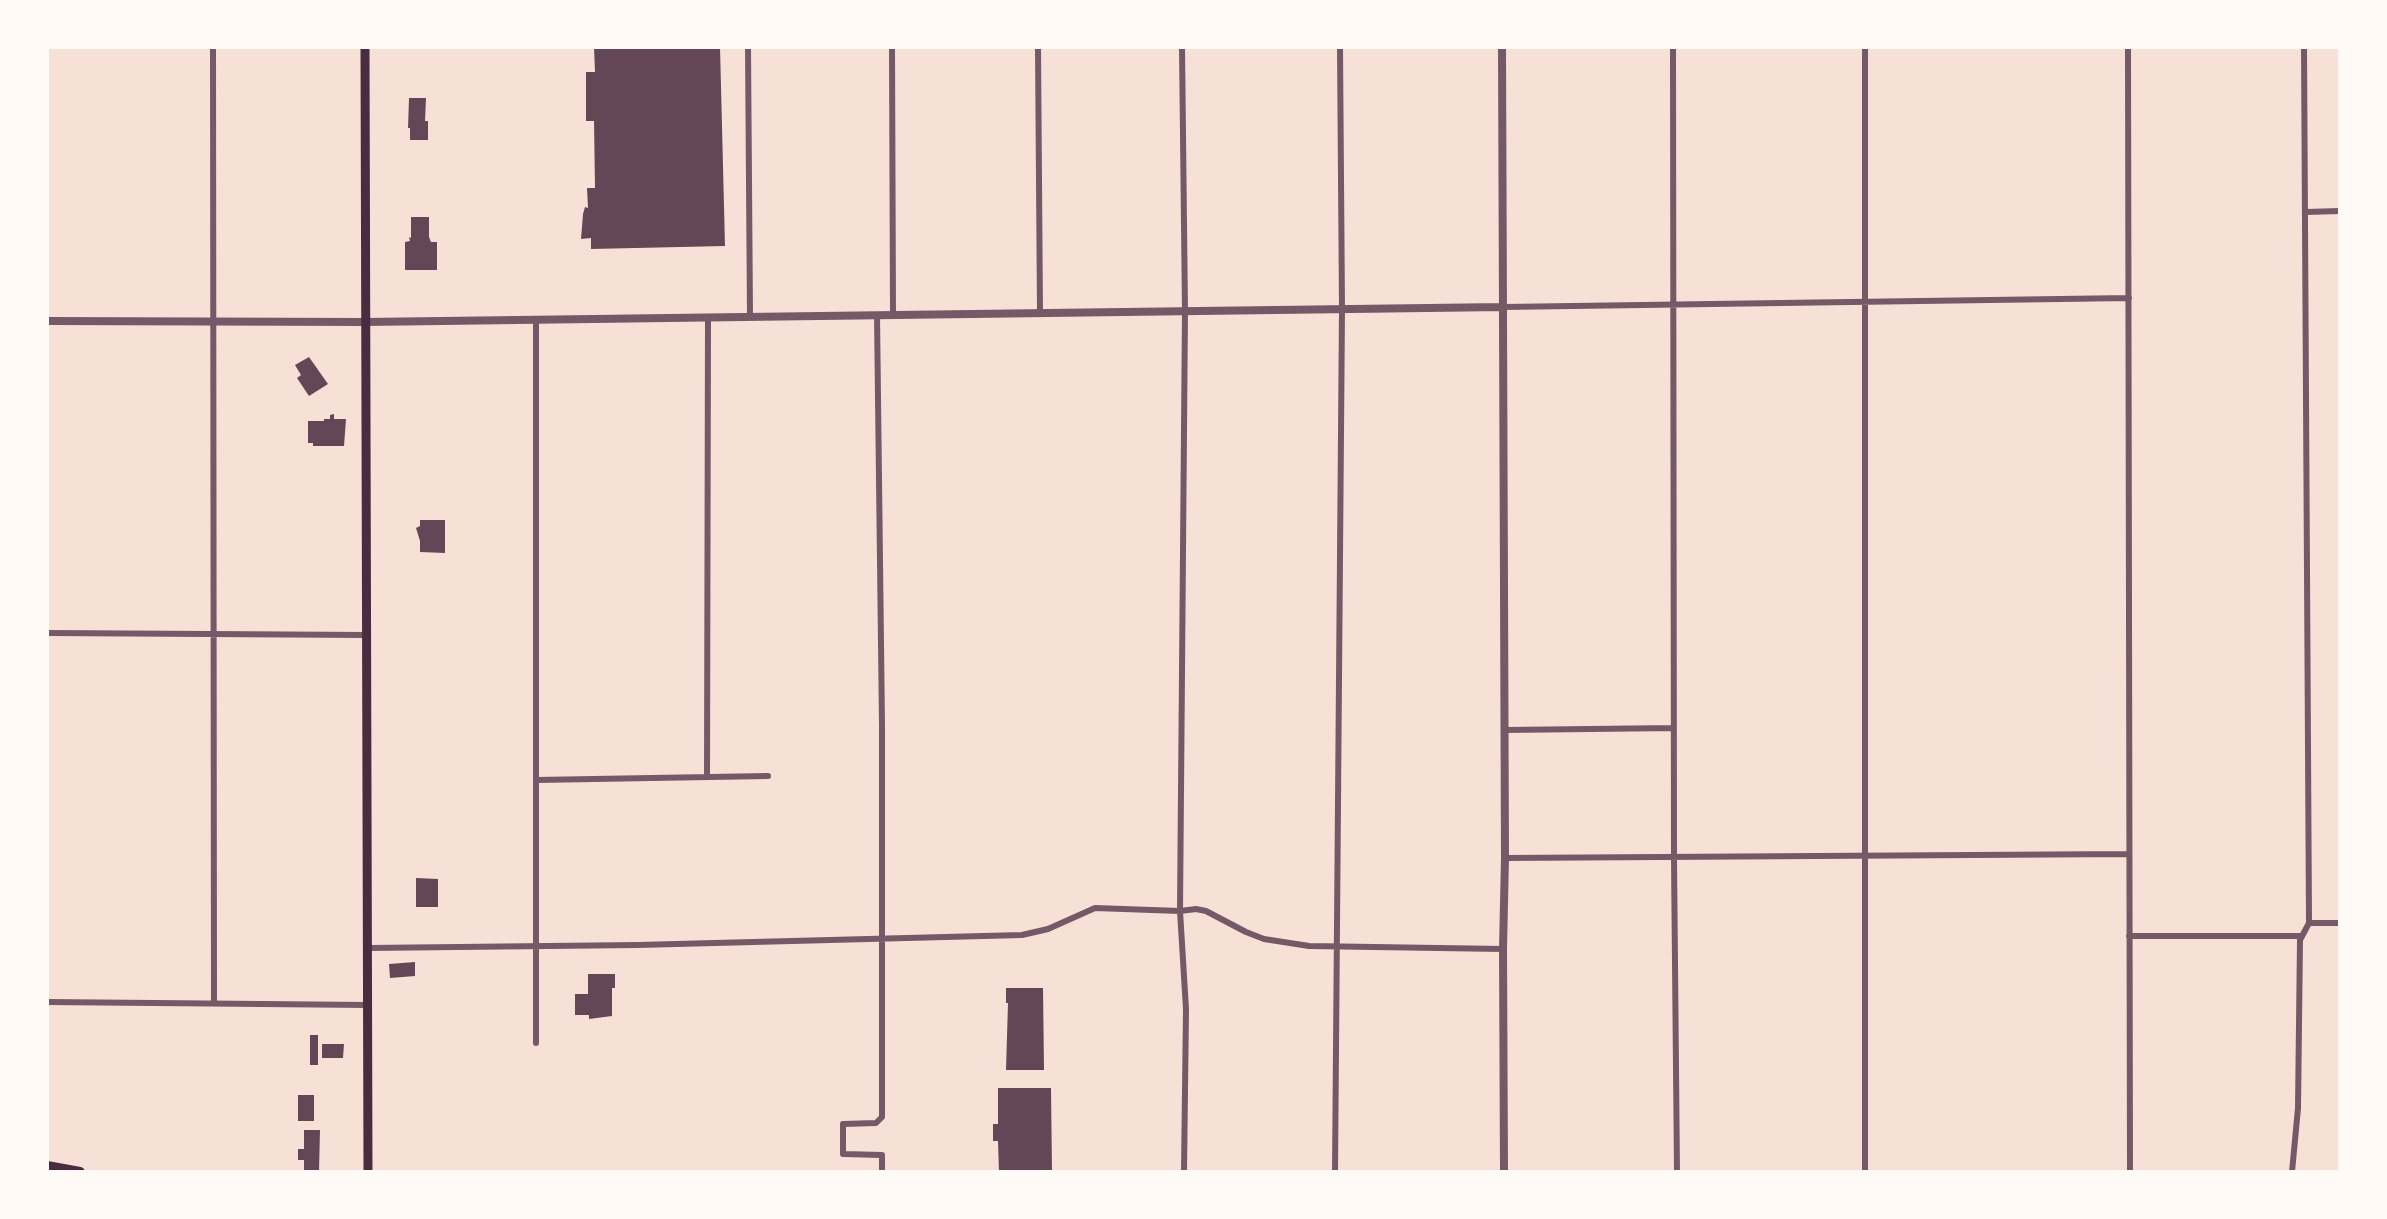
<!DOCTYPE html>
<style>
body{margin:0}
#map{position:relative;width:2387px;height:1219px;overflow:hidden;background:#f7e1d7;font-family:"Public Sans",sans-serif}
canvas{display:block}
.frame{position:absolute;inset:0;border:49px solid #fffaf5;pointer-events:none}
</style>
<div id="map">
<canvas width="2387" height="1219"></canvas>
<div class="frame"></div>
</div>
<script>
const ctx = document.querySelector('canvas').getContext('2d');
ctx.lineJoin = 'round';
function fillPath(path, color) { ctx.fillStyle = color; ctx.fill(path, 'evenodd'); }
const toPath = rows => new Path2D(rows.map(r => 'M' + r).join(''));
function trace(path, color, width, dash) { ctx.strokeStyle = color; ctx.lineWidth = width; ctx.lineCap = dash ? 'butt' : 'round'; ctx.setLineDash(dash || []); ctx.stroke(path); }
const building = toPath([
 [594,47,720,47,725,246,591,249,591,238,581,239,583,214,585,207,588,208,587,188,595,188,594,121,586,121,586,72,595,72],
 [409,98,426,98,425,121,428,121,428,140,410,140,410,128,408,128],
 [411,217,429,217,429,237,431,242,437,242,437,270,405,270,405,242,410,241,409,237,411,238],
 [309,357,328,384,309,396,297,378,301,375,295,365],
 [334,414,334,419,346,419,344,446,313,446,313,443,308,443,308,421,324,421,324,419,330,419,330,415],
 [420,520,445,520,445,553,420,552,420,541,416,528,420,526],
 [416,878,438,879,438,907,416,907],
 [415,962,415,976,390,978,389,964],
 [588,974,615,974,615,988,612,988,612,1016,589,1019,589,1015,575,1015,575,994,588,994],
 [1006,988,1043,988,1044,1070,1006,1070,1008,1003,1006,1003],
 [310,1035,318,1035,318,1065,310,1065],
 [322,1044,344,1044,343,1058,322,1058],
 [998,1088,1051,1088,1052,1172,999,1172,998,1141,993,1141,993,1124,998,1124],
 [298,1095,314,1095,314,1121,298,1121],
 [304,1130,320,1130,319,1172,304,1172,304,1160,298,1160,298,1149,304,1149]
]);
const minor = toPath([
 [213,47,214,1003],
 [748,47,750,317],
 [892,47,893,315],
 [1038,47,1040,313],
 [1182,47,1185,311,1180,911,1186,1009,1184,1172],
 [1673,47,1674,858,1677,1172],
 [1865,47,1865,1172],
 [2128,47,2130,1172],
 [2306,212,2340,211],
 [1503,307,2129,298],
 [877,315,882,725,882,1117,876,1123,843,1124,843,1154,882,1155,882,1172],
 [47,633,366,635],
 [1505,730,1674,728],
 [707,777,708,318],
 [536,780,768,776],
 [1505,858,2128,854],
 [2309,923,2340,923],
 [2129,936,2302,936],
 [368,948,638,945,1022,935,1048,929,1095,908,1180,911,1196,909,1206,911,1246,932,1264,939,1309,946,1503,949],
 [47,1002,368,1005],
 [536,1043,536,320],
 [1335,1172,1342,309,1340,47],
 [2292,1172,2298,1108,2300,940,2309,923,2304,47]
]);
const tertiary = toPath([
 [1502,47,1505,858,1503,949,1504,1172],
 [47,321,365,322,1503,307]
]);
const secondary = toPath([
 [365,47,368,1172]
]);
const primary = toPath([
 [47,1166,80,1172]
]);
fillPath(building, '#644757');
trace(minor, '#755966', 6);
trace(tertiary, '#755966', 8);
trace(secondary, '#4a2c40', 9);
trace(primary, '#4a2c40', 10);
</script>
